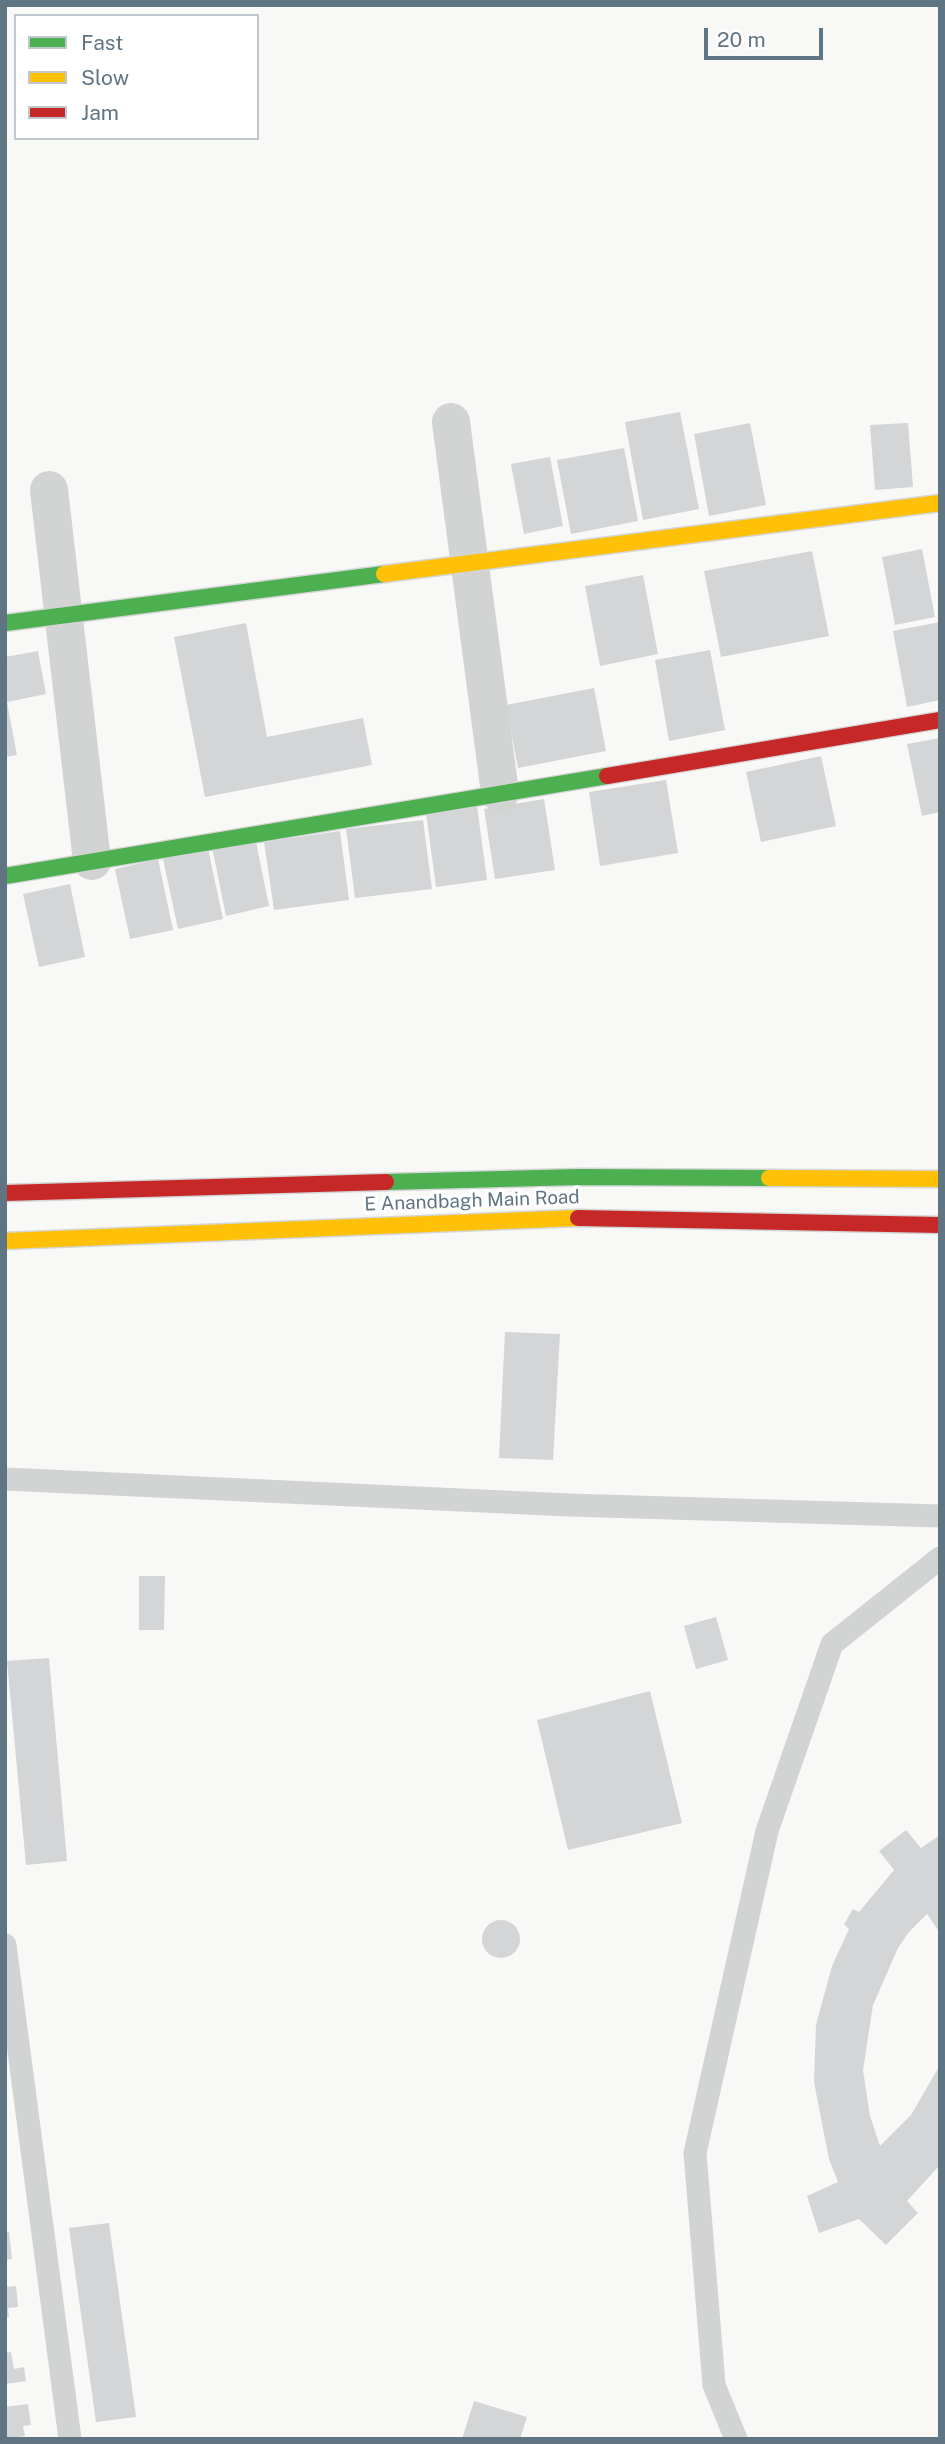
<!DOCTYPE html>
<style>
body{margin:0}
#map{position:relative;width:945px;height:2444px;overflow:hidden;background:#f8f8f7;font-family:"Public Sans",sans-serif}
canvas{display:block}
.frame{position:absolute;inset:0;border:7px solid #607584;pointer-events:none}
.legend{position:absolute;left:14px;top:14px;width:245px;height:126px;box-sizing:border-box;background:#fff;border:2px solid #bfc8ce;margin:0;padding:9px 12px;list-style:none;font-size:21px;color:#607584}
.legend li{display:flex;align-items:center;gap:14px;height:35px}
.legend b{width:35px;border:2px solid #bfc8ce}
.scale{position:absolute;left:704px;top:28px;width:119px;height:32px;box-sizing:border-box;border:4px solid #607584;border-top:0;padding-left:9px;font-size:21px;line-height:24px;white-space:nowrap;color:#607584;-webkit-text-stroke:5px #fff;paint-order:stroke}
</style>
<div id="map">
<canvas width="945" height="2444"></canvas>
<div class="frame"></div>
<ul class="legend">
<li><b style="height:9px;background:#4caf50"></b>Fast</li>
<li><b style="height:9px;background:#ffc107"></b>Slow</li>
<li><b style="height:9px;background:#c62828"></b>Jam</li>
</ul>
<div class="scale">20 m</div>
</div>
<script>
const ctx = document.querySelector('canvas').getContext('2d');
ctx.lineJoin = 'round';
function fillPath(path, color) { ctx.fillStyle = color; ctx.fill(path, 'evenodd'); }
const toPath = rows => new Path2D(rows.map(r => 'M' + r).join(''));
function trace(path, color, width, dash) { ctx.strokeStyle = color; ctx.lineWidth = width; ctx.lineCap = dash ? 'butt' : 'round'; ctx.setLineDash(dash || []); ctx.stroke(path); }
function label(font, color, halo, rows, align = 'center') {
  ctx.font = font + ' "Public Sans",sans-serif'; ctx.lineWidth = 7; ctx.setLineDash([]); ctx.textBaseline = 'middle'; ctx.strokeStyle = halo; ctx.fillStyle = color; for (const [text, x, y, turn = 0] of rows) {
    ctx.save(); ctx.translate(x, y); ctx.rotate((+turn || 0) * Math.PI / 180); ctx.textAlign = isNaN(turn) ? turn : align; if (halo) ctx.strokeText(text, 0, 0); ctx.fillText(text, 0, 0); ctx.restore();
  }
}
const building = toPath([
 [680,412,699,509,643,520,625,422],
 [750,423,766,505,709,516,694,434],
 [908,423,913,487,875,490,870,425],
 [624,448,638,521,571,534,557,460],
 [550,457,563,526,524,534,511,464],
 [922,549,935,617,895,625,882,557],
 [812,551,829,636,721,657,704,571],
 [643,575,658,654,600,666,585,586],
 [940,622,940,700,907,707,893,631],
 [246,623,267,737,363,718,372,765,205,797,174,637],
 [710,650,725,730,669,741,655,660],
 [38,651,46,694,7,702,17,755,5,757,5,657],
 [594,688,606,751,518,768,506,705],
 [940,738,940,812,922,816,907,744],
 [821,756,836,826,761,842,746,772],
 [666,780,678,853,600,866,589,792],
 [544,799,555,870,495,879,484,809],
 [477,806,487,880,436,887,426,813],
 [423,820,432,889,355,898,346,829],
 [340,831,349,900,274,910,264,842],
 [255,837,269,906,226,916,212,847],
 [208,849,223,919,178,929,163,859],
 [158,859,173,930,130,939,115,869],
 [70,884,85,957,39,967,23,894],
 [505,1332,560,1334,553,1460,499,1458],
 [139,1576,165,1576,164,1630,139,1630],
 [716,1617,728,1660,696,1669,684,1626],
 [49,1658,67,1861,26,1865,7,1661],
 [650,1691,682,1823,568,1850,537,1720],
 [906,1830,921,1848,940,1835,940,1933,927,1914,909,1932,898,1948,873,2005,863,2070,870,2116,880,2146,911,2115,940,2065,940,2165,907,2201,918,2213,886,2245,859,2219,819,2233,807,2196,838,2182,829,2159,814,2082,816,2025,832,1966,849,1929,844,1924,853,1909,859,1912,894,1870,879,1851],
 '482 1939a19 19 0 1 1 38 0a19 19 0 1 1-38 0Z',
 [109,2223,136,2417,96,2422,69,2228],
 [9,2232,12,2259,5,2260,5,2233],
 [16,2286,18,2307,8,2308,9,2317,5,2317,5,2287],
 [11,2352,14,2369,24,2367,26,2381,5,2384,5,2353],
 [474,2401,527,2417,520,2439,462,2439],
 [28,2404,31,2425,23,2426,25,2436,5,2439,5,2407]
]);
const lane = toPath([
 [5,1479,569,1505,940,1516],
 [5,1945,70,2439],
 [736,2439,714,2385,695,2153,767,1831,832,1644,940,1558]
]);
const street = toPath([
 [451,422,500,793],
 [49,490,92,861]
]);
const fast = toPath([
 [5,623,384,574],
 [5,876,607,776],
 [386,1182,579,1177,769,1178]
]);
const slow = toPath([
 [384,574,940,503],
 [769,1178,940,1179],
 [5,1241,578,1218]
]);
const jam = toPath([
 [607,776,940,720],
 [5,1193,386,1182],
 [578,1218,940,1225]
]);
const streetNames = [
 ["E Anandbagh Main Road",472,1201,-2]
];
fillPath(building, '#d3d5d6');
trace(fast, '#d4d6d6', 19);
trace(slow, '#d4d6d6', 19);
trace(jam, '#d4d6d6', 19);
trace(lane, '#d2d3d3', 23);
trace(street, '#d2d3d3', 38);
trace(fast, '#4caf50', 16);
trace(slow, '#ffc107', 16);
trace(jam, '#c62828', 16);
label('19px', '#607584', '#fff', streetNames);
</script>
